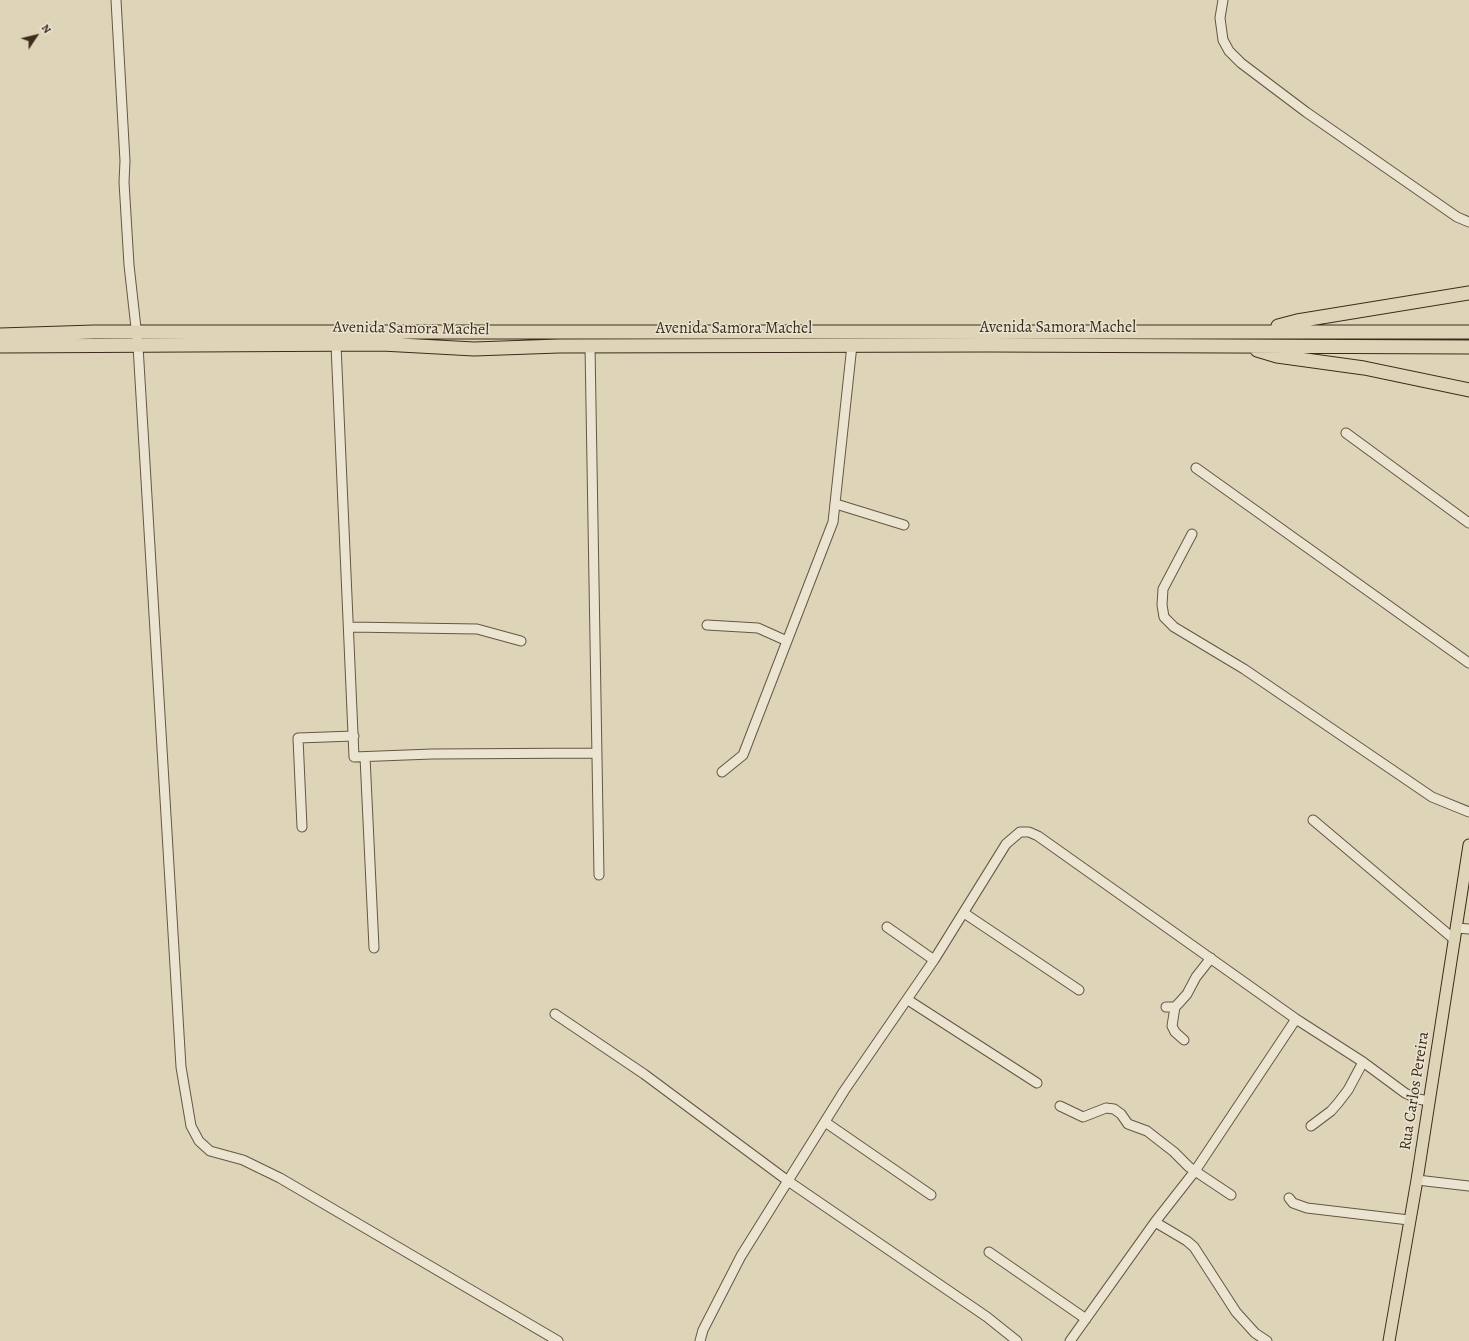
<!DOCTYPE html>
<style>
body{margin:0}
#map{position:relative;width:1469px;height:1341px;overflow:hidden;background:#ded5b8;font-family:Alegreya,serif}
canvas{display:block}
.north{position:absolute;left:16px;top:16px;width:40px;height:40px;-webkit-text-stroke:3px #eae4d1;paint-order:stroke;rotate:55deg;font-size:11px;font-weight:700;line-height:16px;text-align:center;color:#3e2b1c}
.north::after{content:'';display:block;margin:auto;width:14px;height:18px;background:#3e2b1c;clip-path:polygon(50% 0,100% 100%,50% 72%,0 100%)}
</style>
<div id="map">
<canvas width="1469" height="1341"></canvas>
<div class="north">N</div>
</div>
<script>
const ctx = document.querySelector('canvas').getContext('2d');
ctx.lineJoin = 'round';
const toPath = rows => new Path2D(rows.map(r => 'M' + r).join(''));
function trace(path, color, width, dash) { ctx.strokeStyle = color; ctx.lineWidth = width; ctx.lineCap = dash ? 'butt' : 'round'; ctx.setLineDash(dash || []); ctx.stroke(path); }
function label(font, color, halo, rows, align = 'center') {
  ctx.font = font + ' Alegreya,serif'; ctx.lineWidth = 3; ctx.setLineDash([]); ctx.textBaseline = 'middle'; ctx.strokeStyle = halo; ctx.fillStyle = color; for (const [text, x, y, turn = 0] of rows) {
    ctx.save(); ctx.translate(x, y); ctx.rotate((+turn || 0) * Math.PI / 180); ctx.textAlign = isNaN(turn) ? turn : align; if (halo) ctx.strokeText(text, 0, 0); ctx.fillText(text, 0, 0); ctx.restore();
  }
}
const minor = toPath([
 [116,0,125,161,124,182,129,265,138,346,181,1067,191,1126,199,1141,210,1151,243,1160,280,1178,558,1341],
 [1223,0,1220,18,1223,40,1229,51,1241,63,1306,112,1457,217,1469,222],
 [336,345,354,757,432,754,597,753],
 [590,346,599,875],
 [1346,433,1469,523],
 [1196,468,1469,663],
 [836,504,904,525],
 [1192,534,1163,589,1162,605,1164,617,1174,627,1244,669,1432,797,1469,812],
 [707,625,758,628,787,641],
 [349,627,477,629,521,641],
 [365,757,374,948],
 [722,772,743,755,833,522,852,345],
 [1313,820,1455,940],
 [302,827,298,738,354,736],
 [964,913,1079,990],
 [887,927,934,960],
 [1456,928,1469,929],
 [908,1000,1037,1083],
 [1166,1007,1175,1007,1179,1003,1187,994,1196,977,1211,958],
 [1175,1007,1172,1026,1175,1032,1184,1040],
 [555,1014,644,1074,788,1181,987,1317,1017,1341],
 [1060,1106,1083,1117,1106,1108,1114,1109,1121,1114,1128,1124,1147,1131,1174,1152,1189,1167,1231,1195],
 [825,1122,931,1195],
 [1311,1126,1331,1111,1338,1103,1348,1090,1363,1062],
 [1417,1180,1469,1186],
 [1289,1198,1293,1203,1307,1208,1409,1220],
 [1155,1222,1187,1241,1194,1247,1236,1312,1255,1333,1267,1341],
 [989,1252,1086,1319],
 [700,1341,703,1330,741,1256,844,1091,934,960,1006,844,1020,832,1029,832,1038,836,1296,1019,1363,1062,1405,1093,1418,1099,1429,1101],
 [1070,1341,1155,1222,1195,1171,1296,1019]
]);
const major = toPath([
 [1389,1341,1417,1180,1469,845]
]);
const highway = toPath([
 [1278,326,1297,321,1469,293],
 [0,335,94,332,1469,332],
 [0,346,382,344,474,349,559,346,990,345,1469,347],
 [1257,350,1277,356,1364,368,1469,390]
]);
const streetNames = [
 ["Avenida Samora Machel",1058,328],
 ["Avenida Samora Machel",411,329,1],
 ["Avenida Samora Machel",734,329],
 ["Rua Carlos Pereira",1415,1091,-81]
];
trace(minor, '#665643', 11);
trace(major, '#3e2b1c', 13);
trace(highway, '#3e2b1c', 15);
trace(minor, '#eae4d1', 9);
trace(major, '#ded5b8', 11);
trace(highway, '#ded5b8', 13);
label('16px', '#3e2b1c', '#eae4d1', streetNames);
</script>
